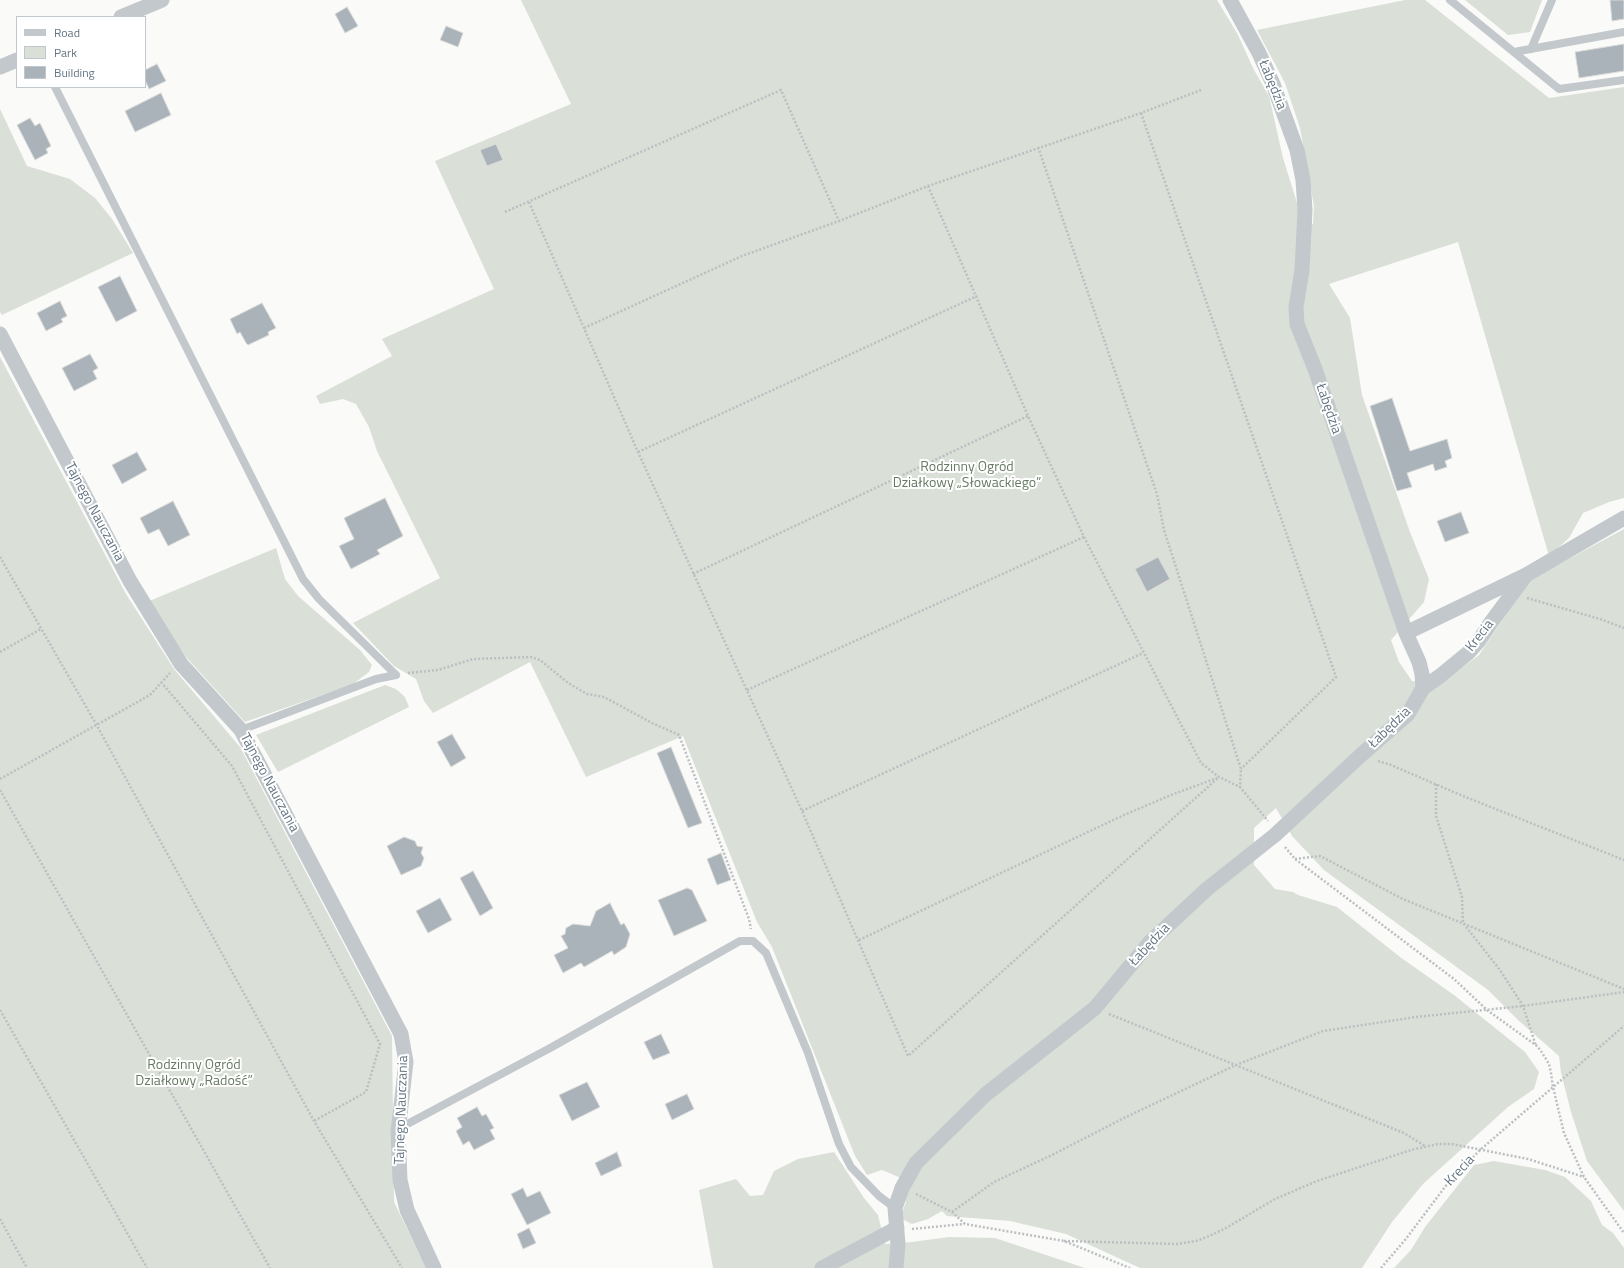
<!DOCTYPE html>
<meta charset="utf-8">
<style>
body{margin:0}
#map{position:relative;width:1624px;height:1268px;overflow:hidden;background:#fafaf8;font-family:"Titillium Web",sans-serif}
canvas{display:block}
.legend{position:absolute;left:16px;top:16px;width:130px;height:72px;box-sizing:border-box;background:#fff;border:1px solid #c1c8cd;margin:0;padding:5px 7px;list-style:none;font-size:12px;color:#657683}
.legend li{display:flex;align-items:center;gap:8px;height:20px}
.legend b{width:20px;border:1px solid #c1c8cd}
</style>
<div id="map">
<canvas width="1624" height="1268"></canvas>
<ul class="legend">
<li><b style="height:5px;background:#c3c8cc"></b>Road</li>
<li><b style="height:11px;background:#dadfd7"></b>Park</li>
<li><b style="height:11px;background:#aab3b9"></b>Building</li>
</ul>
</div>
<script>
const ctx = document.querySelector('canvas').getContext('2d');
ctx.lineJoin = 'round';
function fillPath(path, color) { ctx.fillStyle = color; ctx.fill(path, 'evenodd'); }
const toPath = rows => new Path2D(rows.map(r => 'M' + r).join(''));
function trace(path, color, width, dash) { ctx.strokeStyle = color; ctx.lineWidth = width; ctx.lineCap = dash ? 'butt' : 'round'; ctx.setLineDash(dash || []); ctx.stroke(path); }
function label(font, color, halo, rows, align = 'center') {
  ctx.font = font + ' "Titillium Web",sans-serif'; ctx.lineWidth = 4; ctx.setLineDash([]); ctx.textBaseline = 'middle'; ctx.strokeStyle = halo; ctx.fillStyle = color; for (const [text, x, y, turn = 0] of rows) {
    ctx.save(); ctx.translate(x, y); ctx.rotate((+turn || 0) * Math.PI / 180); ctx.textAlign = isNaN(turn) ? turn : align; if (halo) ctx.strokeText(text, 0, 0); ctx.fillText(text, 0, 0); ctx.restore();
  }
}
const green = toPath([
 [521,0,1217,0,1237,33,1254,70,1269,96,1283,158,1297,203,1313,225,1314,206,1300,128,1285,83,1257,30,1405,0,1425,0,1549,98,1624,87,1624,498,1609,502,1583,513,1569,538,1549,556,1458,242,1329,284,1350,318,1362,395,1410,532,1429,579,1424,602,1391,640,1399,662,1412,681,1437,686,1479,655,1528,581,1624,529,1624,1211,1587,1161,1571,1112,1561,1073,1559,1056,1518,1020,1488,990,1324,870,1292,836,1276,808,1254,828,1254,865,1275,889,1293,892,1298,895,1337,907,1400,957,1454,995,1525,1052,1539,1072,1534,1089,1508,1107,1423,1184,1392,1222,1362,1268,1140,1268,1066,1234,1010,1221,947,1216,942,1211,928,1219,912,1224,900,1218,906,1202,901,1178,882,1170,867,1175,855,1156,772,947,757,922,683,736,586,777,530,662,433,713,424,701,416,679,394,666,353,623,440,578,377,451,369,427,356,404,343,399,320,404,316,396,392,356,382,339,494,289,435,161,571,104],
 [1465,0,1542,0,1530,32,1508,35],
 [0,109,27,166,70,179,95,198,112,219,133,253,2,315,0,312],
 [0,357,126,594,174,669,240,747,392,1036,394,1202,426,1268,0,1268],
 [276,548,285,579,298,596,360,650,372,665,369,672,353,684,245,722,186,657,147,602],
 [385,685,396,689,405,697,409,707,278,772,256,735],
 [834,1152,864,1198,878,1215,885,1244,912,1242,949,1237,995,1238,1085,1268,713,1268,699,1190,736,1179,750,1196,763,1195,774,1171,798,1159],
 [1494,1161,1545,1170,1565,1177,1591,1201,1602,1225,1613,1233,1624,1248,1624,1268,1394,1268,1411,1250,1425,1227,1474,1165]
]);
const building = toPath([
 [1610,0,1624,0,1624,19,1612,21,1610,0],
 [347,7,358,26,345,33,335,14,347,7],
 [446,26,463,33,458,47,440,40,446,26],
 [1624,44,1624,71,1579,78,1575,52,1624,44],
 [157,64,166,81,149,89,145,80,145,70,157,64],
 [161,93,171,115,135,132,125,111,161,93],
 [30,118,35,126,40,123,51,146,46,149,48,153,35,160,17,125,30,118],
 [496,144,503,160,487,166,480,150,496,144],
 [120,276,137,311,116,322,98,287,120,276],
 [60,301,67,316,61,319,63,322,46,331,37,313,60,301],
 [262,303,276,328,268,332,269,335,248,345,246,343,240,332,237,334,230,319,262,303],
 [90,354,98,368,93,371,97,379,74,391,62,368,90,354],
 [1392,398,1410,451,1447,439,1452,458,1445,461,1447,467,1435,471,1433,464,1407,473,1412,487,1397,491,1370,406,1392,398],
 [137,452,147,470,122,484,112,465,137,452],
 [385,498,403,536,377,550,380,554,351,569,339,546,354,539,344,518,385,498],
 [173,501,190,535,168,546,159,529,148,534,140,518,173,501],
 [1461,512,1469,533,1445,542,1437,521,1461,512],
 [1158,557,1170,579,1147,592,1135,569,1158,557],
 [452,734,466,758,451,767,437,742,452,734],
 [671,747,702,823,688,828,657,753,671,747],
 [404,837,415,841,417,846,423,847,421,853,424,858,421,866,401,875,387,846,404,837],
 [721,853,731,880,717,885,707,859,721,853],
 [473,871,493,908,480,916,460,878,473,871],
 [687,888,692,890,707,921,674,936,658,900,687,888],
 [440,898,452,920,428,933,416,911,440,898],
 [610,903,621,925,624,923,630,934,626,947,614,955,612,951,584,967,581,963,563,973,554,955,568,948,561,936,565,934,566,928,573,924,590,926,596,911,610,903],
 [661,1034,670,1053,653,1060,644,1042,661,1034],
 [587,1082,600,1107,572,1121,559,1095,587,1082],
 [687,1094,694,1109,672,1120,665,1104,687,1094],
 [477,1107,482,1116,486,1114,494,1128,490,1130,495,1139,474,1150,469,1141,463,1145,456,1131,462,1127,457,1118,477,1107],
 [617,1152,622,1166,601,1176,595,1163,617,1152],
 [523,1188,527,1197,540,1191,551,1213,527,1225,511,1194,523,1188],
 [529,1228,536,1243,523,1249,517,1234,529,1228]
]);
const path = toPath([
 [1141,113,1336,677,1241,769],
 [1038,147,1157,494,1164,530,1241,769,1240,787],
 [928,186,1028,416,1084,537,1201,763,1219,777,1240,787,1268,821],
 [529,202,638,452,802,811,908,1056,1219,777],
 [505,212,781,90,839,221],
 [584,328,742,256,839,221,928,186,1141,113,1201,90],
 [638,452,977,296],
 [0,557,96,724,314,1121,402,1268],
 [693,574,1028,416],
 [1527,598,1600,619,1624,628],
 [0,652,41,629],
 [408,673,438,670,473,659,531,657,540,660,568,683,587,694,604,697,652,723,679,735,749,919,751,929],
 [161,682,232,766,380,1044,366,1092,314,1121],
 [747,690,1084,537],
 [1378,761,1391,765,1463,796,1624,860],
 [0,779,150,695,170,673],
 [1436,784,1436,816,1462,897,1463,923,1500,970,1523,1006,1536,1046],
 [0,790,270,1268],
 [802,811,1143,653],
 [1285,847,1295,859,1454,979,1487,1010,1537,1046,1541,1051,1549,1064,1551,1073,1553,1087,1564,1133,1584,1177,1624,1233],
 [1295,859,1320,856,1403,899,1624,989],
 [859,940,1124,815,1171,795,1217,778],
 [0,1010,147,1268],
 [1109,1014,1404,1133,1425,1146],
 [916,1194,952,1212,965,1224,1064,1241,1130,1268],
 [952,1212,994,1182,1052,1155,1124,1118,1236,1065,1323,1031,1416,1017,1523,1006,1624,992],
 [0,1219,27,1268],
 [912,1229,964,1224],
 [1064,1241,1177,1244,1196,1241,1207,1237,1226,1228,1275,1199,1317,1181,1411,1150,1438,1144,1452,1144,1528,1159,1584,1177],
 [1381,1268,1405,1240,1448,1183,1480,1150,1624,1026]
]);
const lane = toPath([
 [1450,0,1559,89,1624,80],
 [1531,49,1552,0],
 [1514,52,1624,32],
 [55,87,303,579,319,599,396,675],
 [241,730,376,679,396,675],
 [398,1129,552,1047,740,941,753,941,766,953,808,1053,839,1144,851,1167,879,1196,895,1208]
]);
const street = toPath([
 [121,17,162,0],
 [0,67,17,60],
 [0,334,130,581,181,664,241,730,401,1034,406,1062,398,1132,400,1180,407,1210,434,1268],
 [1526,575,1624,518],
 [1406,633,1526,575,1492,621,1478,642,1468,653,1440,676,1423,688],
 [822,1268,897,1228],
 [896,1268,898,1244,895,1208,902,1188,916,1163,985,1095,1095,1008,1150,942,1207,889,1275,835,1361,755,1408,714,1423,688,1422,674,1419,662,1406,633,1315,369,1297,324,1296,307,1302,270,1305,210,1303,180,1297,150,1273,84,1259,53,1230,0]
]);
const streetNames = [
 ["Łabędzia",1272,85,68],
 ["Łabędzia",1328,409,71],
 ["Tajnego Nauczania",94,512,62],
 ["Krecia",1480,636,-52],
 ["Łabędzia",1390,728,-44],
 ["Tajnego Nauczania",269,783,62],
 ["Łabędzia",1150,945,-47],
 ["Tajnego Nauczania",402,1110,-88],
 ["Krecia",1460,1171,-47]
];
const parkNames = [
 ["Rodzinny Ogród",967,468],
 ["Działkowy „Słowackiego”",967,484],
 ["Rodzinny Ogród",194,1066],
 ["Działkowy „Radość”",194,1082]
];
fillPath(green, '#dadfd7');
fillPath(building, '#aab3b9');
trace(building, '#dcdcda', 1);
trace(path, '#bbbfc2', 2.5, [2, 2]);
trace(lane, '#c3c8cc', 8);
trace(street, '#c3c8cc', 15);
label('14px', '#657683', '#fff', streetNames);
label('14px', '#687a64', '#fff', parkNames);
</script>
